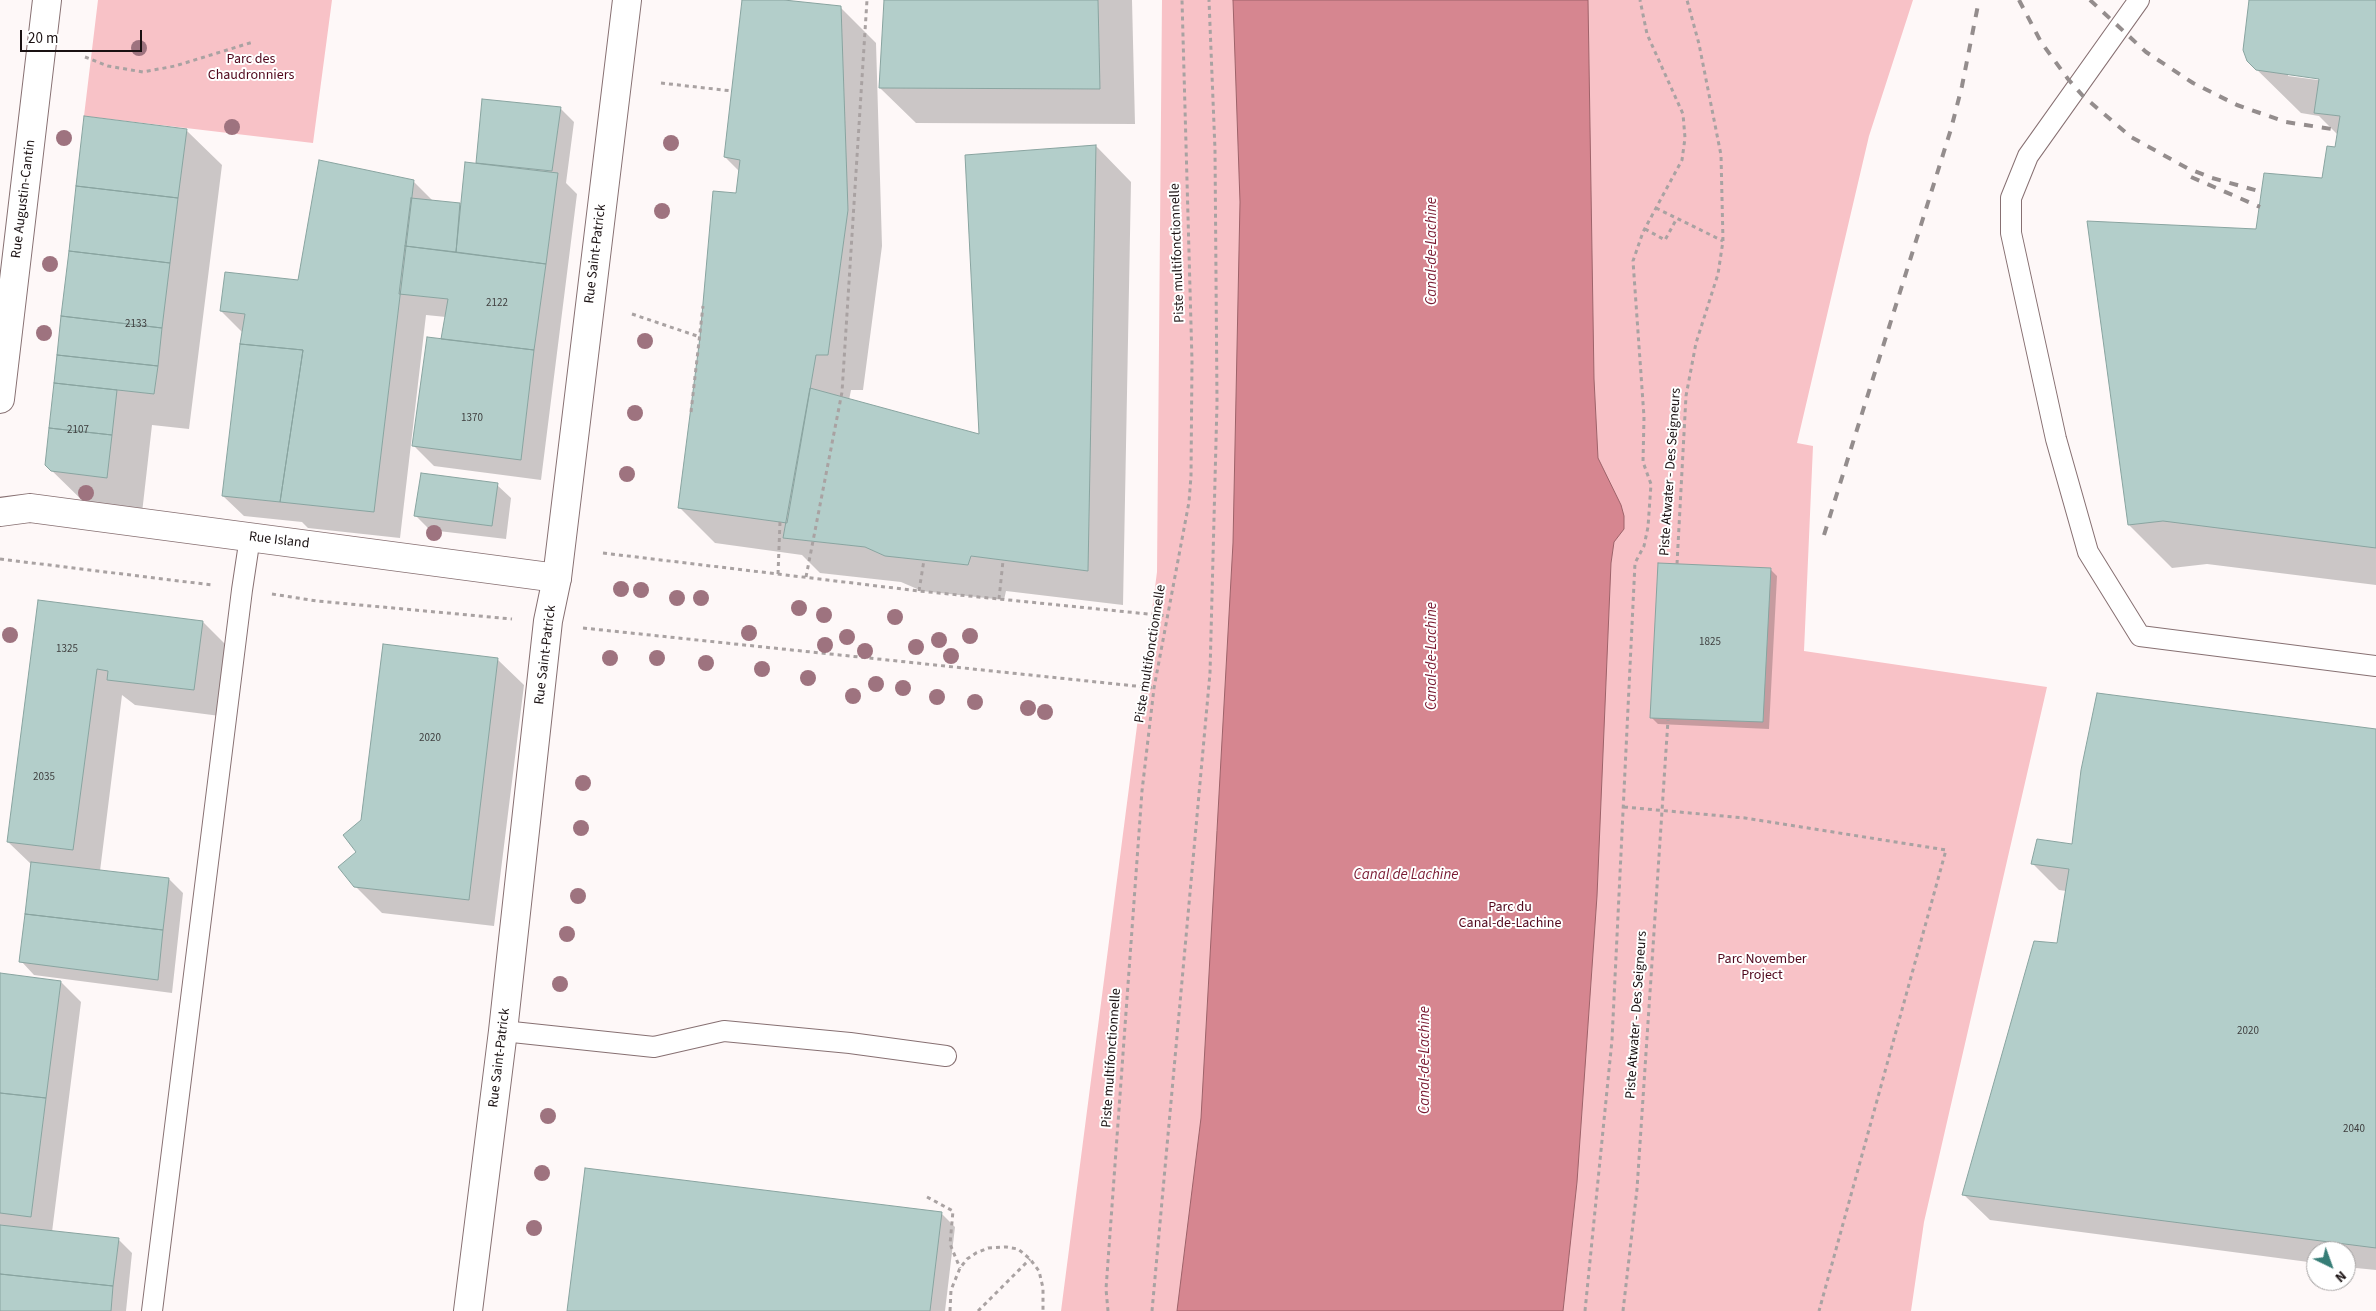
<!DOCTYPE html>
<style>
body{margin:0}
#map{position:relative;width:2376px;height:1311px;overflow:hidden;background:#fef8f8;font-family:"Source Sans 3",sans-serif}
canvas{display:block}
.north{position:absolute;left:2306px;top:1241px;width:50px;height:50px;box-sizing:border-box;background:#fff;border:1px solid #a3a0a0;border-radius:50%;rotate:138deg;font-size:14px;font-weight:700;line-height:20px;text-align:center;color:#1a1112}
.north::after{content:'';display:block;margin:auto;width:18px;height:22px;background:#367d76;clip-path:polygon(50% 0,100% 100%,50% 72%,0 100%)}
.scale{position:absolute;left:20px;top:30px;width:122px;height:22px;box-sizing:border-box;border:2px solid #1a1112;border-top:0;padding-left:6px;font-size:15px;line-height:18px;white-space:nowrap;color:#1a1112;-webkit-text-stroke:4px #fff;paint-order:stroke}
</style>
<div id="map">
<canvas width="2376" height="1311"></canvas>
<div class="north">N</div>
<div class="scale">20 m</div>
</div>
<script>
const ctx = document.querySelector('canvas').getContext('2d');
ctx.lineJoin = 'round';
function fillPath(path, color) { ctx.fillStyle = color; ctx.fill(path, 'evenodd'); }
const toPath = rows => new Path2D(rows.map(r => 'M' + r).join(''));
function trace(path, color, width, dash) { ctx.strokeStyle = color; ctx.lineWidth = width; ctx.lineCap = dash ? 'butt' : 'round'; ctx.setLineDash(dash || []); ctx.stroke(path); }
function label(font, color, halo, rows, align = 'center') {
  ctx.font = font + ' "Source Sans 3",sans-serif'; ctx.lineWidth = 4; ctx.setLineDash([]); ctx.textBaseline = 'middle'; ctx.strokeStyle = halo; ctx.fillStyle = color; for (const [text, x, y, turn = 0] of rows) {
    ctx.save(); ctx.translate(x, y); ctx.rotate((+turn || 0) * Math.PI / 180); ctx.textAlign = isNaN(turn) ? turn : align; if (halo) ctx.strokeText(text, 0, 0); ctx.fillText(text, 0, 0); ctx.restore();
  }
}
const green = toPath([
 [98,0,332,0,313,143,84,116],
 [1162,0,1913,0,1869,136,1797,443,1813,446,1804,651,2047,687,1924,1222,1911,1311,1061,1311,1157,572]
]);
const water = toPath([
 [1233,0,1588,0,1594,379,1598,458,1621,505,1624,516,1624,529,1614,542,1611,563,1597,896,1577,1182,1563,1311,1177,1311,1201,1118,1233,543,1240,202,1233,0]
]);
const shadow = toPath([
 [744,0,772,0,840,7,876,43,882,246,863,390,851,390,849,400,980,436,1096,146,1131,182,1123,605,1006,591,1004,600,922,591,901,582,820,573,802,555,715,543,680,508,737,194,740,172,725,157],
 [885,0,1132,0,1135,124,916,123,880,88],
 [2250,0,2376,0,2376,585,2207,564,2172,568,2129,525,2257,231,2323,180,2336,149,2338,135,2319,116,2301,113,2248,61],
 [2288,73,2326,78,2325,81,2288,76],
 [560,108,574,122,566,183,577,194,541,480,434,466,414,446,442,340,446,317,426,315,400,538,308,528,302,522,244,516,223,496,243,333,221,311,299,281,413,181,433,201,459,204,462,207,480,165,477,163],
 [85,118,186,130,222,165,189,429,152,425,142,513,88,506,46,465],
 [497,485,511,498,506,539,430,530,416,516],
 [1771,570,1777,576,1769,729,1658,724,1651,717],
 [39,601,203,622,229,648,220,716,135,705,122,695,100,871,169,879,183,893,172,993,34,975,21,961,32,865,8,842],
 [497,659,524,685,494,926,382,913,355,886,362,820],
 [2376,730,2376,1270,2346,1267,2346,1251,2316,1251,2316,1263,1990,1220,1963,1194,2058,945,2066,891,2059,890,2033,864,2073,846],
 [0,975,61,982,81,1002,52,1232,118,1239,132,1253,126,1311,0,1311],
 [941,1213,955,1227,945,1311,569,1311]
]);
const building = toPath([
 [742,0,784,0,841,6,848,210,828,355,816,355,787,523,678,508,700,337,713,191,736,193,740,160,724,157,742,0],
 [884,0,1098,0,1100,89,879,88,884,0],
 [2249,0,2376,0,2376,548,2163,521,2128,525,2087,221,2256,229,2264,173,2322,178,2327,146,2335,147,2340,116,2314,113,2319,79,2256,70,2247,61,2243,50,2249,0],
 [482,99,561,107,552,171,476,163,482,99],
 [84,116,187,129,178,198,76,186,84,116],
 [1096,145,1088,571,971,556,968,565,885,556,865,547,783,538,810,388,979,434,965,155,1096,145],
 [319,160,414,180,374,512,280,502,303,350,240,344,245,314,220,311,225,272,298,280,319,160],
 [465,162,558,173,546,264,456,252,465,162],
 [76,186,178,198,170,263,69,251,76,186],
 [411,198,460,203,456,252,405,246,411,198],
 [405,246,546,264,534,350,441,339,448,299,399,294,405,246],
 [69,251,170,263,162,328,61,316,69,251],
 [61,316,162,328,158,366,57,355,61,316],
 [427,337,534,350,521,460,412,446,427,337],
 [240,344,303,350,280,502,222,496,240,344],
 [57,355,158,366,154,394,54,383,57,355],
 [54,383,117,390,112,435,49,428,54,383],
 [49,428,112,435,107,478,51,471,45,465,49,428],
 [421,473,498,483,492,526,414,516,421,473],
 [1658,563,1771,568,1763,722,1650,718,1658,563],
 [38,600,203,621,194,690,107,680,108,671,97,669,73,850,7,842,38,600],
 [383,644,498,658,469,900,354,887,338,867,356,852,343,835,361,820,383,644],
 [2097,693,2376,729,2376,1248,1962,1195,2034,941,2057,943,2069,869,2031,864,2037,839,2072,844,2081,770,2097,693],
 [31,862,169,878,163,930,25,914,31,862],
 [25,914,163,930,158,980,19,962,25,914],
 [0,973,61,981,46,1098,0,1093,0,973],
 [0,1093,46,1098,31,1217,0,1213,0,1093],
 [585,1168,942,1212,930,1311,567,1311,585,1168],
 [0,1225,119,1238,113,1286,0,1274,0,1225],
 [0,1274,113,1286,111,1311,0,1311,0,1274]
]);
const path = toPath([
 [85,57,108,66,143,72,175,66,253,42],
 [661,83,732,91],
 [1656,208,1723,241],
 [1645,229,1665,240,1677,218],
 [632,314,700,337],
 [691,412,703,306],
 [603,553,919,591,1168,616],
 [0,559,212,585],
 [1677,564,1686,396,1696,343,1718,274,1723,241,1721,155,1699,44,1687,0],
 [778,574,780,522],
 [806,577,842,392,867,0],
 [919,591,924,560],
 [272,594,317,601,512,619],
 [999,599,1003,561],
 [583,628,1154,688],
 [1624,807,1745,818,1946,850,1819,1311],
 [927,1197,953,1211,950,1244,960,1268],
 [950,1311,951,1290,960,1268,967,1259,976,1253,988,1248,1006,1247,1018,1249,1030,1259,1039,1271,1043,1288,1043,1311],
 [978,1311,1030,1259],
 [1108,1311,1106,1289,1142,791,1154,688,1189,502,1191,476,1192,361,1182,0],
 [1152,1311,1210,673,1217,403,1215,150,1209,0],
 [1585,1311,1612,1040,1635,563,1644,546,1648,527,1651,484,1643,462,1644,417,1633,261,1643,232,1682,160,1685,138,1683,114,1647,34,1640,0],
 [1623,1311,1637,1189,1668,720]
]);
const service = toPath([
 [2139,0,2028,156,2011,198,2011,233,2056,439,2088,552,2140,636,2376,666],
 [503,1031,654,1047,724,1031,850,1043,946,1056],
 [152,1311,242,590,250,537]
]);
const minor = toPath([
 [0,399,47,0],
 [0,512,30,508,557,578]
]);
const secondary = toPath([
 [468,1311,503,1031,548,621,557,578,627,0]
]);
const rail = toPath([
 [2019,0,2041,42,2068,79,2083,96,2131,137,2187,168,2212,178,2262,192],
 [2090,0,2146,52,2193,83,2237,105,2260,113,2286,122,2338,130],
 [2191,177,2260,207],
 [1824,535,1951,129,1962,86,1979,0]
]);
const trees = [
 [139,48],
 [232,127],
 [64,138],
 [671,143],
 [662,211],
 [50,264],
 [44,333],
 [645,341],
 [635,413],
 [627,474],
 [86,493],
 [434,533],
 [621,589],
 [641,590],
 [677,598],
 [701,598],
 [799,608],
 [824,615],
 [895,617],
 [749,633],
 [10,635],
 [970,636],
 [847,637],
 [939,640],
 [825,645],
 [916,647],
 [865,651],
 [951,656],
 [610,658],
 [657,658],
 [706,663],
 [762,669],
 [808,678],
 [876,684],
 [903,688],
 [853,696],
 [937,697],
 [975,702],
 [1028,708],
 [1045,712],
 [583,783],
 [581,828],
 [578,896],
 [567,934],
 [560,984],
 [548,1116],
 [542,1173],
 [534,1228]
];
const numberNames = [
 ["2122",497,304],
 ["2133",136,325],
 ["1370",472,419],
 ["2107",78,431],
 ["1825",1710,643],
 ["1325",67,650],
 ["2020",430,739],
 ["2035",44,778],
 ["2020",2248,1032],
 ["2040",2354,1130]
];
const parkNames = [
 ["Parc des",251,60],
 ["Chaudronniers",251,76],
 ["Parc du",1510,908],
 ["Canal-de-Lachine",1510,924],
 ["Parc November",1762,960],
 ["Project",1762,976]
];
const streetNames = [
 ["Rue Augustin-Cantin",24,199,-83],
 ["Piste multifonctionnelle",1178,253,-92],
 ["Rue Saint-Patrick",596,254,-83],
 ["Piste Atwater - Des Seigneurs",1671,472,-86],
 ["Rue Island",279,541,7],
 ["Piste multifonctionnelle",1151,654,-81],
 ["Rue Saint-Patrick",546,655,-83],
 ["Piste Atwater - Des Seigneurs",1637,1015,-86],
 ["Rue Saint-Patrick",500,1058,-83],
 ["Piste multifonctionnelle",1112,1058,-86]
];
const waterNames = [
 ["Canal-de-Lachine",1433,251,-90],
 ["Canal-de-Lachine",1433,656,-90],
 ["Canal de Lachine",1406,876],
 ["Canal-de-Lachine",1426,1060,-90]
];
fillPath(green, '#f8c2c7');
fillPath(water, '#d68690');
trace(water, '#9e636a', 1);
fillPath(shadow, '#0003');
fillPath(building, '#b3ceca');
trace(building, '#89a4a0', 1);
trace(service, '#877072', 22);
trace(minor, '#877072', 30);
trace(secondary, '#877072', 30);
trace(path, '#a9a2a2', 3, [4, 4]);
trace(service, '#fff', 20);
trace(minor, '#fff', 28);
trace(secondary, '#fff', 28);
trace(rail, '#948d8d', 4, [9, 9]);
ctx.fillStyle = '#9e737f';
for (const [x, y] of trees) { ctx.beginPath(); ctx.arc(x, y, 8, 0, 2 * Math.PI); ctx.fill(); }
label('11px', '#404040', null, numberNames);
label('14px', '#50071c', '#fff', parkNames);
label('14px', '#1a1112', '#fff', streetNames);
label('italic 15px', '#791a32', '#fff', waterNames);
</script>
